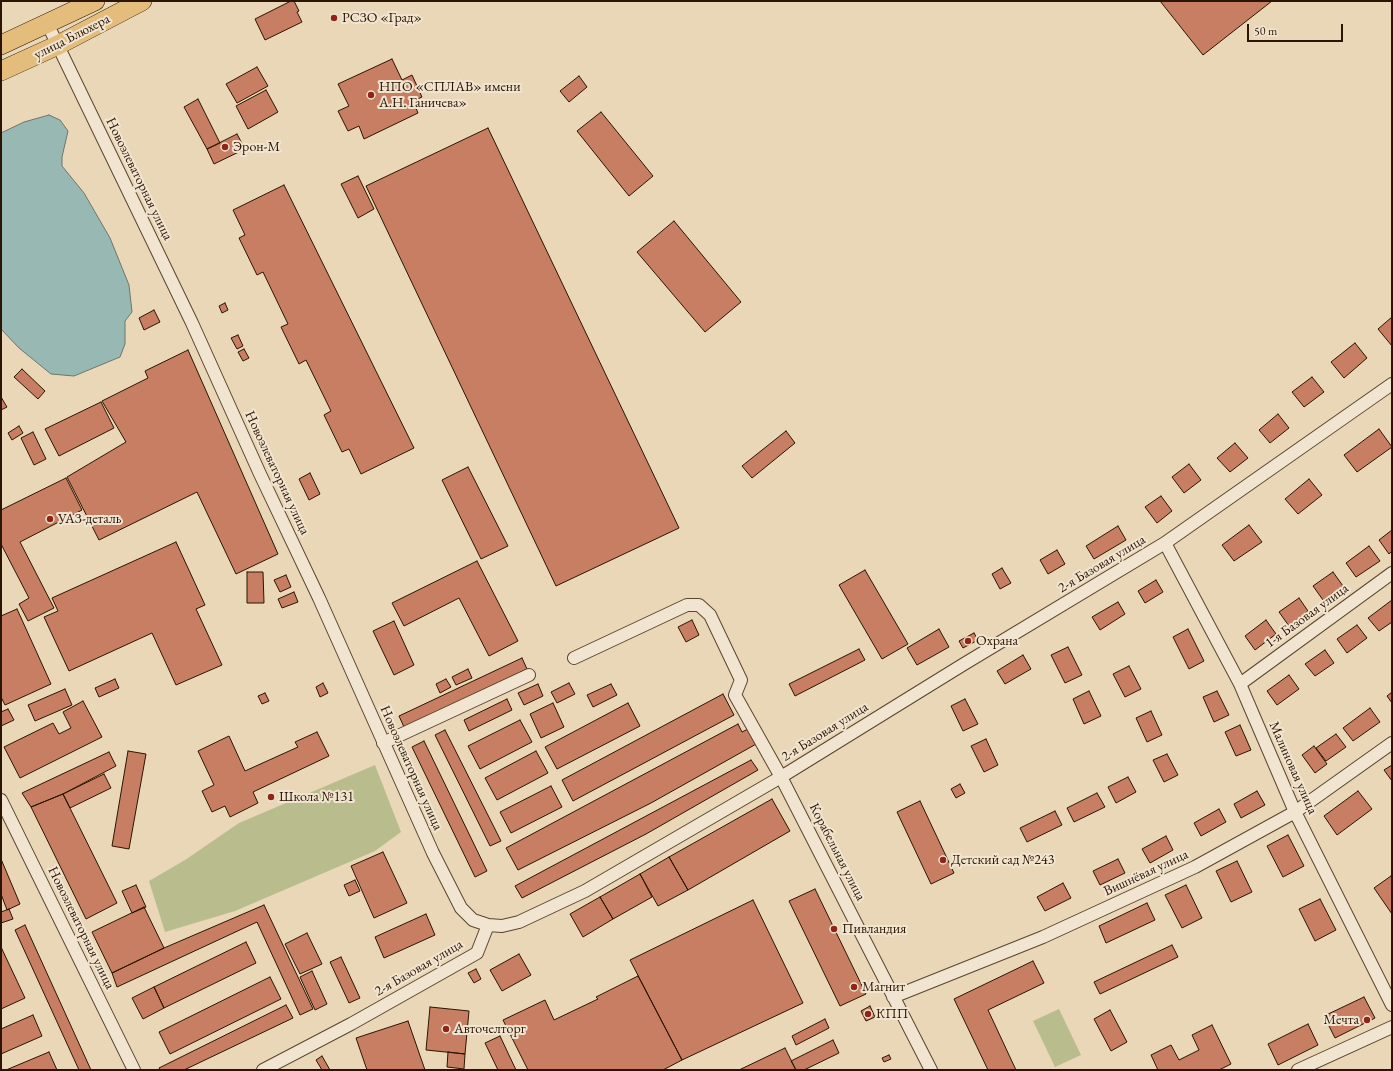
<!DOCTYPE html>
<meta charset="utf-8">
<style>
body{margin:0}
#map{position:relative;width:1393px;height:1071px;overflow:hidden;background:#e9d7b8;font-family:"EB Garamond",serif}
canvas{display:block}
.frame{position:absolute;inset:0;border:2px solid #2b1400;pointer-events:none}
.scale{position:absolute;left:1247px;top:24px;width:96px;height:18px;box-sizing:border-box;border:2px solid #2b1400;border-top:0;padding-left:5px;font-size:12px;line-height:14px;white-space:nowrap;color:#2b1400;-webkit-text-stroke:3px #f1e5d1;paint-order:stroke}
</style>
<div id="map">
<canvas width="1393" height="1071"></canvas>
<div class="frame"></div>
<div class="scale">50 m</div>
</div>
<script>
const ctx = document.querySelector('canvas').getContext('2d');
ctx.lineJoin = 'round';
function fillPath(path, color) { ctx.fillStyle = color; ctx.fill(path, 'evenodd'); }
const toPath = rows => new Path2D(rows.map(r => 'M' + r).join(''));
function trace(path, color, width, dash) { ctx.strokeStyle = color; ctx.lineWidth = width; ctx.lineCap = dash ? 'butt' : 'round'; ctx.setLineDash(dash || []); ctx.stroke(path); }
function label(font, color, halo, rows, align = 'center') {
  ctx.font = font + ' "EB Garamond",serif'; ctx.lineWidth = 4; ctx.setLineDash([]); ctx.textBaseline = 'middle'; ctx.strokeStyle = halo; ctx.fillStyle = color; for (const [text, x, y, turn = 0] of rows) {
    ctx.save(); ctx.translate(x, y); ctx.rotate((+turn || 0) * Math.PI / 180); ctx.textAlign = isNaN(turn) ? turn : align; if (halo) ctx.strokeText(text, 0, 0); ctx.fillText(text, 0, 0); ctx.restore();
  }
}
const green = toPath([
 [375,765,401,832,375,851,235,911,165,932,149,881,185,860,239,823],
 [1059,1009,1081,1055,1055,1067,1033,1021]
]);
const water = toPath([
 [49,115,60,120,68,131,62,157,62,166,84,193,110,238,129,285,132,312,125,321,125,344,120,357,74,376,51,374,19,348,1,329,1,133,24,122,49,115]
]);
const building = toPath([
 [291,1,294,1,299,11,297,12,302,22,265,40,255,19,291,1],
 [1160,1,1272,1,1203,55,1160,1],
 [392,59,402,80,412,75,422,97,413,101,418,113,364,139,359,126,348,131,338,111,349,106,338,84,392,59],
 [257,67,268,86,237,103,226,84,257,67],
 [579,76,587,87,569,102,560,91,579,76],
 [266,90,278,112,248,129,236,106,266,90],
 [198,99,220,143,207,149,184,107,198,99],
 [601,112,653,176,629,196,577,131,601,112],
 [488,128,679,528,556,586,366,186,488,128],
 [237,134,245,149,214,164,207,149,237,134],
 [358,176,374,209,358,218,341,184,358,176],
 [284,185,414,448,361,474,349,449,342,452,324,415,331,411,306,360,299,364,281,327,288,324,263,272,257,275,239,238,245,235,233,210,284,185],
 [674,221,741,302,705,332,637,252,674,221],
 [225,303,228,310,222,313,219,306,225,303],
 [154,310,160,322,144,330,139,318,154,310],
 [1392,317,1392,346,1378,329,1392,317],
 [238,335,243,346,237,349,231,338,238,335],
 [1355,343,1367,358,1344,378,1331,362,1355,343],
 [244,349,249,358,243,361,238,352,244,349],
 [188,350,278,554,236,574,197,492,99,540,67,477,126,442,102,401,148,378,145,371,188,350],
 [22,369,45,391,38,399,14,377,22,369],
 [1312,377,1324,392,1304,407,1292,392,1312,377],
 [1,397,7,407,1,410,1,397],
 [101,402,114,428,59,456,45,429,101,402],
 [1278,414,1289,428,1270,443,1259,430,1278,414],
 [19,426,23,433,12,440,8,433,19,426],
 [1379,429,1392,447,1357,472,1344,455,1379,429],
 [786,431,795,443,752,478,742,466,786,431],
 [33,432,46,459,34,465,21,438,33,432],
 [1235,443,1248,458,1230,472,1217,458,1235,443],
 [1189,464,1201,480,1184,493,1172,477,1189,464],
 [468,467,508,546,481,559,442,480,468,467],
 [310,473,320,494,309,500,299,479,310,473],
 [66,478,82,510,20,542,54,608,28,621,19,604,29,598,1,544,1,510,66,478],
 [1309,479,1322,495,1298,514,1285,499,1309,479],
 [1161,496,1172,511,1157,523,1145,507,1161,496],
 [1249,525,1262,542,1234,561,1222,545,1249,525],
 [1118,526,1126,540,1094,559,1086,546,1118,526],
 [1392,530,1392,551,1389,554,1379,540,1392,530],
 [176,542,205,605,196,609,222,665,176,685,152,633,69,671,44,617,58,611,52,598,176,542],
 [1369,546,1380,561,1356,577,1346,563,1369,546],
 [1057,550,1065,564,1048,574,1040,560,1057,550],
 [477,561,518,641,489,656,459,598,404,626,392,603,477,561],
 [1002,568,1011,583,1000,589,992,574,1002,568],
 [865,570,908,644,882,659,839,585,865,570],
 [247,572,263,572,264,603,247,603,247,572],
 [1333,572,1343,586,1323,600,1313,586,1333,572],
 [286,575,291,587,280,592,274,580,286,575],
 [1156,580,1163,592,1145,603,1138,591,1156,580],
 [294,592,298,602,282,608,278,599,294,592],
 [1299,598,1308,611,1289,626,1279,612,1299,598],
 [1392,600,1392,622,1379,631,1368,618,1392,600],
 [1118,602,1125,614,1100,630,1092,617,1118,602],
 [17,609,51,684,5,705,1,697,1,616,17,609],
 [692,620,699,635,686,642,678,627,692,620],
 [1266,620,1276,634,1255,650,1245,636,1266,620],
 [394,621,414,665,394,675,373,631,394,621],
 [1357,625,1367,638,1347,653,1337,639,1357,625],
 [939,629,949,647,917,665,907,648,939,629],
 [1188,629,1204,661,1189,669,1173,637,1188,629],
 [974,633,978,640,963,648,959,641,974,633],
 [1068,647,1082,675,1065,683,1051,655,1068,647],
 [859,649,865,660,795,696,789,684,859,649],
 [1325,650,1334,663,1315,676,1305,664,1325,650],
 [1023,655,1031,669,1005,684,997,671,1023,655],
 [522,658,527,669,404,727,399,716,522,658],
 [1129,666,1141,689,1125,697,1113,674,1129,666],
 [468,669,472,678,456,685,452,677,468,669],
 [1289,675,1299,689,1277,705,1267,691,1289,675],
 [115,679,119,688,99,697,95,688,115,679],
 [446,679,451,687,440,693,436,684,446,679],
 [323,683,328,693,320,697,316,687,323,683],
 [569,683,575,694,557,703,551,692,569,683],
 [538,684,543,696,524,705,518,693,538,684],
 [611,684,617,695,593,707,587,695,611,684],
 [65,689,72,705,35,721,28,705,65,689],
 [1089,691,1101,716,1084,724,1073,699,1089,691],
 [1217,691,1229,715,1214,722,1203,697,1217,691],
 [1392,692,1392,703,1387,696,1392,692],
 [265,693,269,701,262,704,258,696,265,693],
 [723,694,734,715,573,801,562,780,723,694],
 [507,699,512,710,469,731,464,720,507,699],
 [965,699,978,724,963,731,951,706,965,699],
 [83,701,102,737,20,778,4,747,53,723,59,734,71,728,63,712,83,701],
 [553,703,564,727,541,738,530,714,553,703],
 [628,703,640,726,557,769,545,747,628,703],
 [1370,708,1380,722,1353,741,1343,728,1370,708],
 [8,709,14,720,1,726,1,712,8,709],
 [1151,711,1162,735,1147,742,1136,718,1151,711],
 [520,720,532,742,480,769,468,746,520,720],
 [738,724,742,732,750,728,758,743,651,803,518,870,506,848,738,724],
 [1240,725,1251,750,1236,756,1225,732,1240,725],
 [445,730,501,841,490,846,435,735,445,730],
 [317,732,329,756,253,792,258,803,230,817,225,806,212,812,202,791,214,785,198,751,229,736,245,771,298,747,295,742,317,732],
 [1336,734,1346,747,1326,761,1316,748,1336,734],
 [986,739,998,765,984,772,971,746,986,739],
 [424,741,487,871,475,877,412,747,424,741],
 [1314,746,1327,764,1315,773,1302,755,1314,746],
 [128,751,146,754,129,849,112,846,128,751],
 [536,751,548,773,497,800,485,778,536,751],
 [109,752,116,766,63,794,31,807,22,793,109,752],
 [1167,754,1178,775,1164,782,1153,760,1167,754],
 [751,760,758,770,646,834,522,898,515,886,751,760],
 [1392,765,1392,781,1384,770,1392,765],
 [104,774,111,788,70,808,63,794,104,774],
 [1128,777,1136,792,1116,803,1108,787,1128,777],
 [960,784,965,793,956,798,951,789,960,784],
 [551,786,562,807,511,833,500,812,551,786],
 [1257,791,1265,805,1241,818,1234,804,1257,791],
 [1358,791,1372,809,1337,835,1324,816,1358,791],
 [1097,793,1105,807,1074,822,1067,808,1097,793],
 [63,794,117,903,86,919,31,807,63,794],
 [772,799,790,831,688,890,669,857,772,799],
 [920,801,954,873,931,884,897,812,920,801],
 [1219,809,1226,822,1201,836,1194,823,1219,809],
 [1055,811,1062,825,1027,842,1020,828,1055,811],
 [1288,835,1304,866,1283,877,1267,846,1288,835],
 [1166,836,1173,850,1150,863,1142,849,1166,836],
 [383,852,407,903,374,918,351,866,383,852],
 [669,857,688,890,658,906,640,874,669,857],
 [1,859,20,904,7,910,1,894,1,859],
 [1118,859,1125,873,1100,885,1093,871,1118,859],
 [1237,861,1252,892,1231,902,1216,871,1237,861],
 [640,874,652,897,613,919,600,897,640,874],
 [1391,876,1392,876,1392,914,1374,888,1391,876],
 [355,880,360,891,349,896,344,885,355,880],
 [1063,883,1071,898,1045,911,1037,897,1063,883],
 [136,885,146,907,132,913,122,891,136,885],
 [1186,885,1202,918,1182,928,1165,895,1186,885],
 [815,889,866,994,840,1006,789,901,815,889],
 [600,897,613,919,583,937,570,914,600,897],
 [1320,899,1336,930,1315,941,1299,909,1320,899],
 [753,900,803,1003,682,1060,630,960,753,900],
 [1147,903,1155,920,1106,943,1099,926,1147,903],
 [264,905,313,1009,300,1015,257,922,117,987,112,973,164,948,264,905],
 [144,907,164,948,112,973,92,932,144,907],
 [9,909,13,919,1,923,1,912,9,909],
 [426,914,435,935,384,958,375,937,426,914],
 [25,925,91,1070,79,1070,15,930,25,925],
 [307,933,322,964,300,974,285,944,307,933],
 [246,942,256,963,164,1008,154,987,246,942],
 [1172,945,1178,957,1100,994,1094,982,1172,945],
 [1,947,25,998,1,1009,1,947],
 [519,954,531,975,502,991,490,970,519,954],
 [341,957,360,998,349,1003,330,962,341,957],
 [1033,961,1044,983,988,1010,1016,1070,988,1070,954,999,1033,961],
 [476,969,481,979,474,983,468,973,476,969],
 [312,971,327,1004,315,1010,300,977,312,971],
 [638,976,682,1060,663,1070,528,1070,503,1020,545,1000,554,1020,598,999,596,997,638,976],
 [270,977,281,999,170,1054,159,1032,270,977],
 [154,987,164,1008,143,1019,132,998,154,987],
 [1364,997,1375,1018,1335,1038,1324,1016,1364,997],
 [286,1005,293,1018,184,1070,160,1070,159,1068,286,1005],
 [870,1006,875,1017,866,1021,861,1011,870,1006],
 [430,1007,469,1011,465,1054,426,1050,430,1007],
 [1110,1010,1127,1042,1111,1051,1094,1019,1110,1010],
 [33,1015,42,1036,1,1054,1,1029,33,1015],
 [825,1019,829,1028,796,1045,792,1036,825,1019],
 [408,1021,425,1070,367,1070,356,1038,408,1021],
 [1308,1024,1318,1045,1278,1065,1268,1044,1308,1024],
 [1212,1025,1231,1064,1219,1070,1158,1070,1151,1055,1171,1045,1179,1060,1199,1050,1192,1035,1212,1025],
 [500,1036,516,1070,498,1070,485,1043,500,1036],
 [833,1040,839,1053,804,1070,796,1070,791,1061,833,1040],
 [785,1048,796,1070,739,1070,785,1048],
 [49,1052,57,1070,6,1070,49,1052],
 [448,1052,465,1054,464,1069,447,1067,448,1052],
 [889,1055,891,1059,884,1062,882,1058,889,1055],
 [322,1056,330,1070,322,1070,316,1060,322,1056]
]);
const minor = toPath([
 [47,23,192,323,260,474,319,598,433,853,461,908,473,920,488,925,502,926,519,922,585,891,781,777,964,664,1165,543,1392,384],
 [1165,543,1240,684,1295,812,1392,1005],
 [574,658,687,605,699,605,710,615,741,680,735,695,781,777,931,1070],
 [1240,684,1392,573],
 [383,743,529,675],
 [1,800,134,1070],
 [893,997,1043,937,1195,867,1295,812,1392,743],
 [263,1070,351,1024,477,953,488,925],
 [1298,1070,1392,1027]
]);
const primary = toPath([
 [1,45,95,1],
 [1,71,58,45,142,1]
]);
const markers = [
 [334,18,4,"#8f2418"],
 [371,95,4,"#8f2418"],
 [225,147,4,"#8f2418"],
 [50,519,4,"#8f2418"],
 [968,641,4,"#8f2418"],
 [271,797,4,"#8f2418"],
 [943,860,4,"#8f2418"],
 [834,929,4,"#8f2418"],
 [854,987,4,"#8f2418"],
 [868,1014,4,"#8f2418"],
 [1367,1020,4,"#8f2418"],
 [446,1029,4,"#8f2418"]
];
const poiNames = [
 ["РСЗО «Град»",342,18],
 ["НПО «СПЛАВ» имени",379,87],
 ["А.Н. Ганичева»",379,103],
 ["Эрон-М",233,147],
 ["УАЗ-деталь",58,519],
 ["Охрана",976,641],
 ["Школа №131",279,797],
 ["Детский сад №243",951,860],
 ["Пивландия",842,929],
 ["Магнит",862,987],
 ["КПП",876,1014],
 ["Мечта",1359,1020,"right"],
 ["Авточелторг",454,1029]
];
const streetNames = [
 ["улица Блюхера",72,37,-27],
 ["Новоэлеваторная улица",139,179,64],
 ["Новоэлеваторная улица",277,473,65],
 ["2-я Базовая улица",1102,564,-31],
 ["1-я Базовая улица",1307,616,-36],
 ["2-я Базовая улица",825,732,-32],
 ["Новоэлеваторная улица",411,768,66],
 ["Малиновая улица",1293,768,66],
 ["Корабельная улица",837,852,63],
 ["Вишнёвая улица",1146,873,-25],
 ["Новоэлеваторная улица",81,928,64],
 ["2-я Базовая улица",419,968,-30]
];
fillPath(green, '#b9bd8d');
fillPath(water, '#98b8b3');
trace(water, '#6c766b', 1);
fillPath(building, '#c87e63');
trace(building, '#2b1400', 1);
trace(minor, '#5a452e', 14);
trace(primary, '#2b1400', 20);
trace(minor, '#f1e5d1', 12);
trace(primary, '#e4bc7c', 19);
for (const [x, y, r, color] of markers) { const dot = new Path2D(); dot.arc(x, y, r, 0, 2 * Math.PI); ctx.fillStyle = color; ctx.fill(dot); trace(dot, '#f1e5d1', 1.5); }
label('14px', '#2b1400', '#f1e5d1', poiNames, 'left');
label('14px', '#2b1400', '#f1e5d1', streetNames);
</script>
